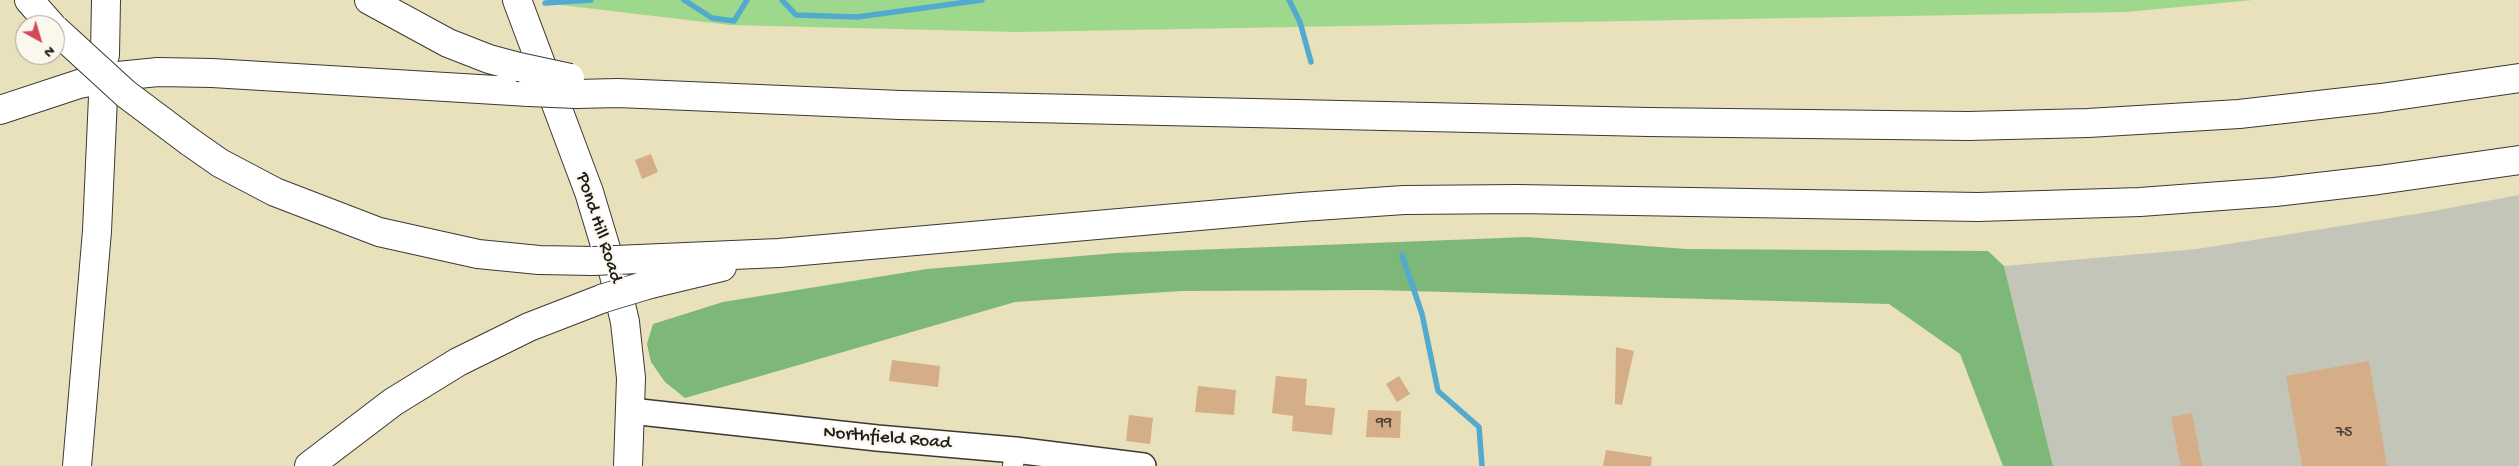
<!DOCTYPE html>
<style>
body{margin:0}
#map{position:relative;width:2519px;height:466px;overflow:hidden;background:#e9e0bc;font-family:"Gochi Hand",sans-serif}
canvas{display:block}
.north{position:absolute;left:15px;top:15px;width:50px;height:50px;box-sizing:border-box;background:#fbf7ec;border:1px solid #a29f99;border-radius:50%;rotate:141deg;font-size:14px;font-weight:700;line-height:20px;text-align:center;color:#1c1c1c}
.north::after{content:'';display:block;margin:auto;width:18px;height:22px;background:#d1495b;clip-path:polygon(50% 0,100% 100%,50% 72%,0 100%)}
</style>
<div id="map">
<canvas width="2519" height="466"></canvas>
<div class="north">N</div>
</div>
<script>
const ctx = document.querySelector('canvas').getContext('2d');
ctx.lineJoin = 'round';
function fillPath(path, color) { ctx.fillStyle = color; ctx.fill(path, 'evenodd'); }
const toPath = rows => new Path2D(rows.map(r => 'M' + r).join(''));
function trace(path, color, width, dash) { ctx.strokeStyle = color; ctx.lineWidth = width; ctx.lineCap = dash ? 'butt' : 'round'; ctx.setLineDash(dash || []); ctx.stroke(path); }
function label(font, color, halo, rows, align = 'center') {
  ctx.font = font + ' "Gochi Hand",sans-serif'; ctx.lineWidth = 4.5; ctx.setLineDash([]); ctx.textBaseline = 'middle'; ctx.strokeStyle = halo; ctx.fillStyle = color; for (const [text, x, y, turn = 0] of rows) {
    ctx.save(); ctx.translate(x, y); ctx.rotate((+turn || 0) * Math.PI / 180); ctx.textAlign = isNaN(turn) ? turn : align; if (halo) ctx.strokeText(text, 0, 0); ctx.fillText(text, 0, 0); ctx.restore();
  }
}
const industrial = toPath([
 [2519,195,2519,466,2053,466,2004,266,2197,249,2428,212]
]);
const green = toPath([
 [547,0,2253,0,2126,12,1017,32,730,25,561,5]
]);
const forest = toPath([
 [1527,237,1686,249,1988,251,2004,266,2053,466,2003,466,1960,354,1889,304,1373,290,1181,291,1015,302,685,398,665,382,651,362,647,344,653,324,723,302,927,269,1116,253]
]);
const stream = toPath([
 [684,0,712,18,734,21,747,0],
 [782,0,796,15,857,17,982,0],
 [1289,0,1300,22,1311,62],
 [545,3,591,0],
 [1402,255,1422,314,1438,391,1479,427,1482,466]
]);
const building = toPath([
 [651,154,658,172,642,179,635,160],
 [1616,347,1634,351,1622,405,1615,404],
 [892,360,940,366,938,387,889,381],
 [2369,361,2387,466,2302,466,2286,376],
 [1276,376,1307,379,1305,405,1335,408,1332,435,1292,431,1293,416,1272,413],
 [1399,376,1410,394,1397,402,1386,384],
 [1198,386,1236,390,1234,415,1195,412],
 [1368,410,1401,411,1400,438,1366,437],
 [2192,413,2202,466,2181,466,2171,417],
 [1129,415,1153,418,1150,444,1126,441],
 [1606,450,1652,457,1651,466,1603,466]
]);
const minor = toPath([
 [1013,466,1015,450]
]);
const tertiary = toPath([
 [631,411,877,438,1015,450,1143,466]
]);
const secondary = toPath([
 [517,0,589,192,614,275,625,322,631,378,628,466]
]);
const motorway = toPath([
 [29,0,51,25],
 [369,0,448,43,489,59,519,67],
 [105,55,106,0],
 [576,94,618,93,900,105,1648,122,1968,126,2088,123,2239,114,2381,98,2519,78],
 [0,110,79,84,118,76,158,72,212,73,529,92],
 [190,142,220,163,275,192,379,232,478,254,539,260,593,261],
 [639,259,779,253,1301,207,1404,200,1518,199,1978,207,2140,202,2275,192,2379,180,2519,160],
 [647,285,722,267],
 [77,466,97,231,103,97],
 [309,466,393,402,458,362,529,327,604,298]
]);
const motorwayBridge = toPath([
 [55,29,126,94,190,142],
 [519,67,570,78],
 [529,92,576,94],
 [593,261,639,259],
 [604,298,647,285]
]);
const numberNames = [
 ["99",1384,424],
 ["75",2344,434]
];
const streetNames = [
 ["Pond Hill Road",598,228,72],
 ["Northfield Road",887,439,5]
];
fillPath(industrial, '#c4c5b9');
fillPath(green, '#9ed88c');
fillPath(forest, '#7eb878');
trace(stream, '#52aacf', 5.5);
fillPath(building, '#d5ad87');
trace(minor, '#3b3934', 22);
trace(tertiary, '#3b3934', 28);
trace(secondary, '#3b3934', 30);
trace(motorway, '#3b3934', 30);
trace(minor, '#fff', 20);
trace(tertiary, '#fff', 25);
trace(secondary, '#fff', 28);
trace(motorway, '#fff', 28);
trace(motorwayBridge, '#3b3934', 30, []);
trace(motorwayBridge, '#fff', 28);
label('16px', '#4a4037', null, numberNames);
label('19px', '#1c1c1c', '#fbf7ec', streetNames);
</script>
